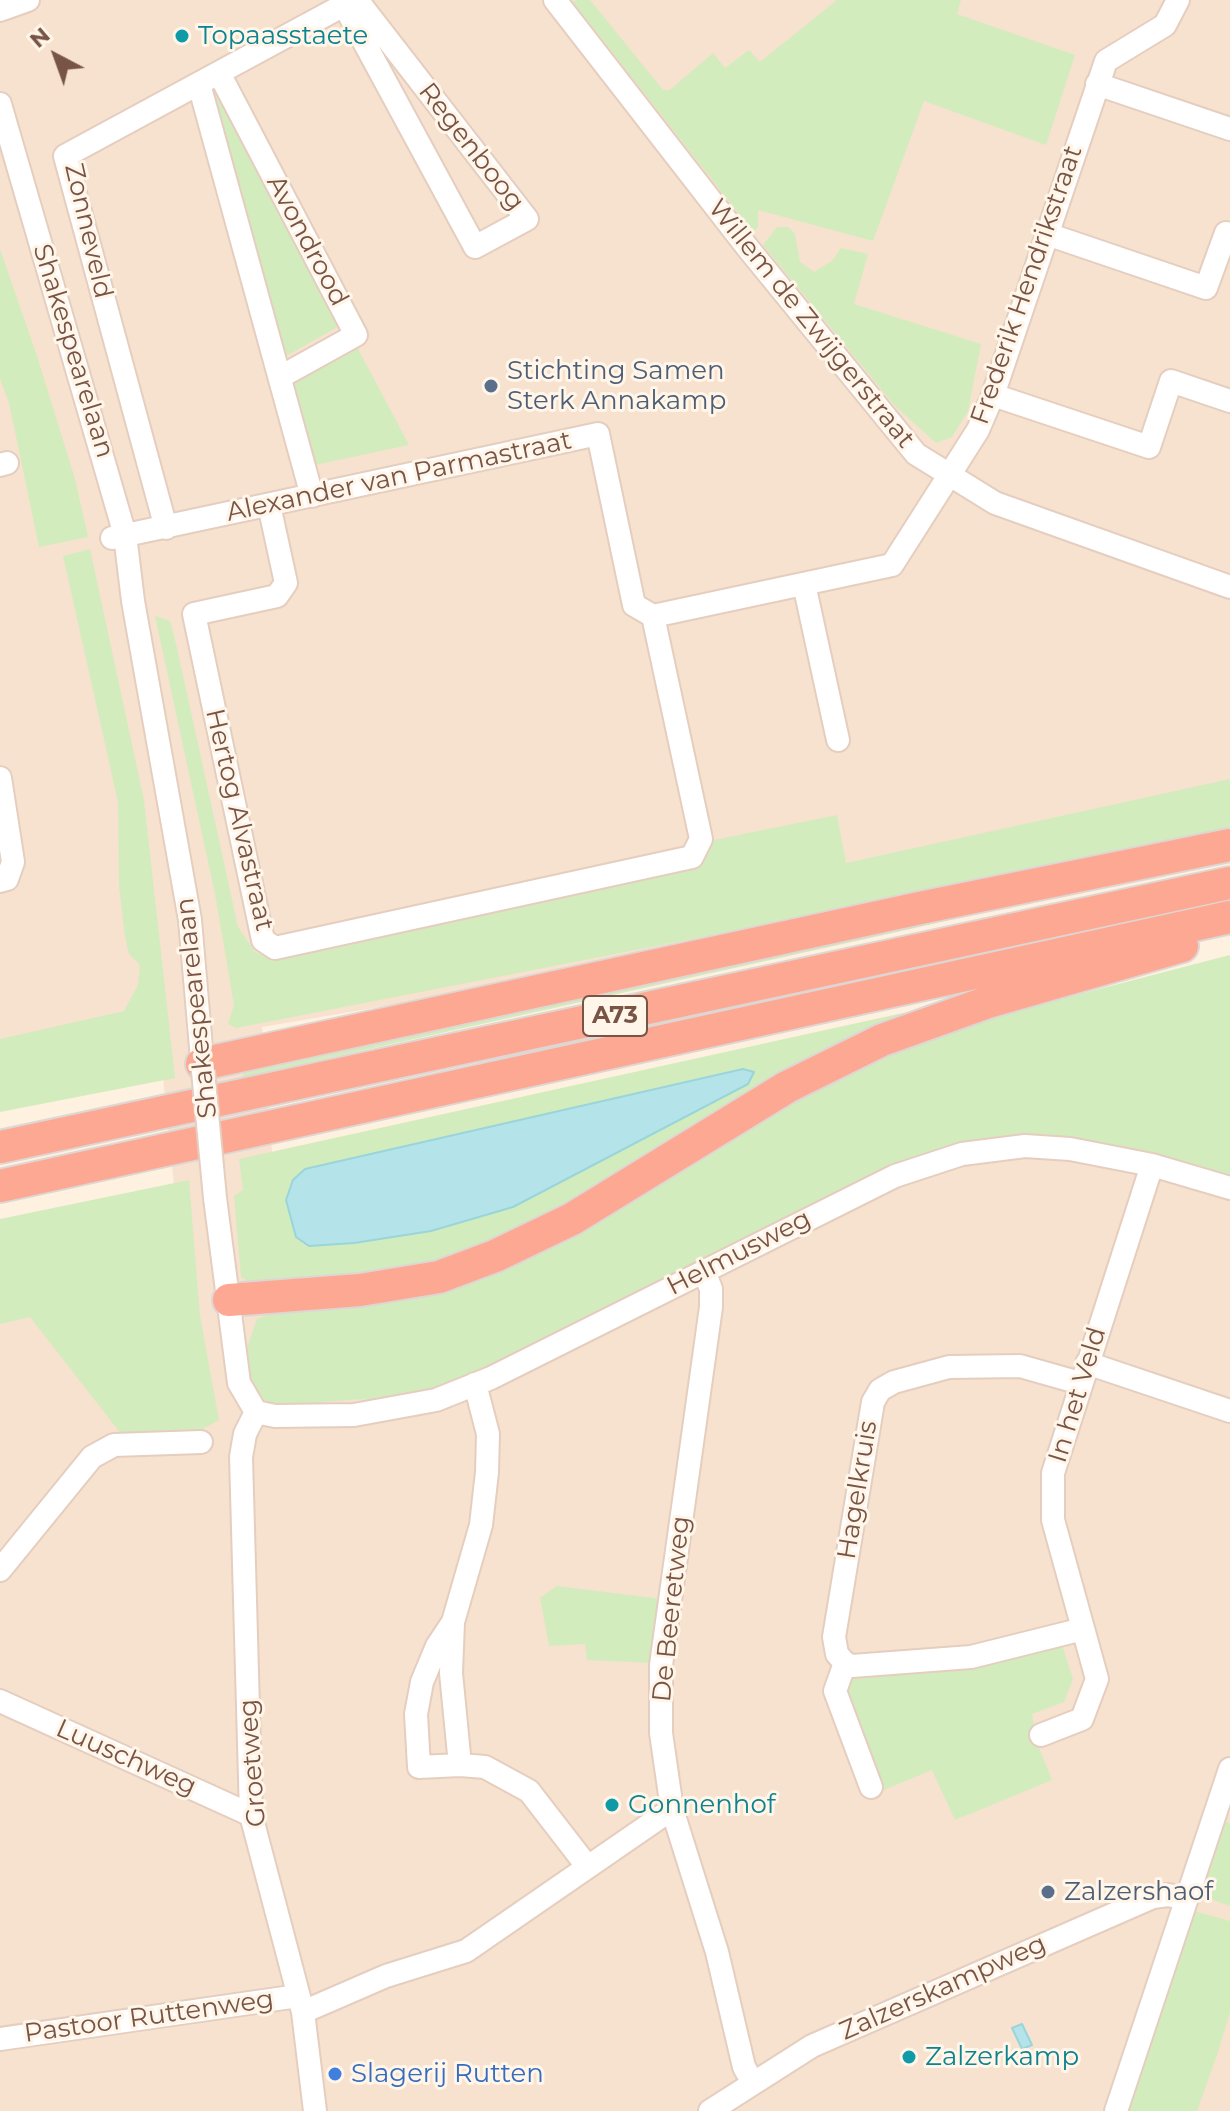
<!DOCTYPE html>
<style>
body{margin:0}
#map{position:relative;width:1230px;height:2111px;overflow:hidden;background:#fef1e0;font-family:Montserrat,sans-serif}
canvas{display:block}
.north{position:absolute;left:16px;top:16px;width:80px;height:80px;-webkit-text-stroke:6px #fff5e8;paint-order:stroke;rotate:319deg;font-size:22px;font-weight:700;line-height:32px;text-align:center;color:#775446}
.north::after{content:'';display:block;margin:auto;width:28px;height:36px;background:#775446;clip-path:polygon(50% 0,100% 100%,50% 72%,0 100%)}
</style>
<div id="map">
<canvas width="1230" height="2111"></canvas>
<div class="north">N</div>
</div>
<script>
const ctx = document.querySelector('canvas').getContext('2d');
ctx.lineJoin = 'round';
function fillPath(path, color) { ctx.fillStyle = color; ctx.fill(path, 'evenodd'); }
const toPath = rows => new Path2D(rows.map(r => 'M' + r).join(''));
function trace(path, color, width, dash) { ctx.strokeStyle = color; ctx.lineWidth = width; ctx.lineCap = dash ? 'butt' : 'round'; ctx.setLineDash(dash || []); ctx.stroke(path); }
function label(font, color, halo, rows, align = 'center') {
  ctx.font = font + ' Montserrat,sans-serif'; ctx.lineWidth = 6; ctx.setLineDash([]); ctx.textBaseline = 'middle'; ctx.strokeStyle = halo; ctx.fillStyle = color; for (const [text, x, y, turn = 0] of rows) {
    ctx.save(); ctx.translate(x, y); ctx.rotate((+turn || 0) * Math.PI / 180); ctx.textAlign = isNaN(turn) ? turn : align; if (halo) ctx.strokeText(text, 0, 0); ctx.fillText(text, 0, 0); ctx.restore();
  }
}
const residential = toPath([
 [0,0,1230,0,1230,862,262,1027,290,1374,1230,1025,1230,2111,0,2111,0,1311,31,1304,197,1409,160,1048,0,1077]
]);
const green = toPath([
 [576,0,590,0,663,90,670,90,713,53,725,68,749,50,760,62,837,0,961,0,957,14,1075,55,1046,145,924,101,873,241,758,210,758,227,753,232,573,2],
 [219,89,343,324,281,359,208,94],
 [777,227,788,227,795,234,800,262,814,272,833,260,841,248,868,254,854,304,981,344,968,411,952,437,936,443,895,406,763,245],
 [0,249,38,359,75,479,88,537,39,547,9,403,0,379],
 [356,345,409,445,310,466,287,382],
 [90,549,144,800,175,1078,0,1112,0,1039,124,1011,138,985,140,965,129,954,125,937,119,887,118,802,63,556],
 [155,616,170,621,177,648,238,927,255,952,270,958,679,870,709,841,837,815,846,863,1230,779,1230,834,236,1028,228,1024,234,1005,215,894],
 [1006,906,915,928,243,1077,244,1064],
 [1230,955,1230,1179,1155,1157,962,1147,486,1371,433,1391,367,1405,366,1399,320,1402,319,1408,280,1407,265,1400,252,1384,247,1348,257,1319,284,1308,358,1303,877,1058,972,1022],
 [960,1005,567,1211,436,1267,253,1284,241,1277,234,1196,243,1190,239,1159,898,1014],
 [743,1069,753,1072,748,1084,513,1207,305,1169],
 [189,1180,200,1316,219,1420,195,1433,122,1435,30,1317,0,1324,0,1219],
 [557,1586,662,1599,653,1663,587,1660,585,1644,549,1646,540,1598],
 [1061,1642,1073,1679,1064,1702,1032,1714,1037,1743,1052,1780,955,1820,932,1770,879,1792,840,1687,848,1672],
 [1221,1820,1230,1823,1230,1906,1197,1894],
 [1191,1910,1230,1921,1230,2012,1218,2052,1197,2111,1124,2111]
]);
const water = toPath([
 [743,1069,754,1072,748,1084,513,1207,431,1231,354,1243,309,1246,296,1237,286,1200,293,1180,305,1169,743,1069],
 [1022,2024,1032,2045,1022,2049,1012,2028,1022,2024]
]);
const minor = toPath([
 [555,0,747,247,916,454,995,503,1230,587],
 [344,5,475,247,527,219,357,0],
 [0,10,28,0],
 [219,73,356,335,282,376],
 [199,84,312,496],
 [1097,84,1230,129],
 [0,104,125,535,133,601,190,920,203,1071],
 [1047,234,1206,288,1226,233,1230,234],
 [993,395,1149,447,1171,381,1230,401],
 [0,465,7,463],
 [166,528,65,156,353,0],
 [112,538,598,434,634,605,653,616,701,839,692,857,275,948,263,940,194,614,277,596,286,583,269,505],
 [804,584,838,740],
 [653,616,892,565,978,430,993,395,1106,61,1165,25,1178,0],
 [0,778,13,862,7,879,0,881],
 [215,1198,239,1383,256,1412],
 [704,1271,711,1289,711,1307,661,1665,661,1733,672,1809,717,1952,744,2067,752,2081],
 [1087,1363,1230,1411],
 [256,1412,275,1416,354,1415,436,1400,491,1378,895,1176,962,1154,1025,1146,1070,1149,1152,1165,1230,1188],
 [256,1412,245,1434,241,1457,251,1815,303,2012,315,2111],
 [0,1570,92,1457,114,1445,201,1442],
 [453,1622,437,1646,422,1682,416,1714,419,1767,460,1765,451,1673,453,1622,481,1525,487,1472,488,1434,475,1384],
 [845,1663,852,1666,971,1657,1083,1629],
 [0,1701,251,1815],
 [1041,1735,1082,1719,1097,1679,1053,1520,1053,1473,1152,1165],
 [460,1765,485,1767,529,1791,587,1866],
 [871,1787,835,1691,845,1663,837,1654,834,1637,873,1402,880,1390,894,1382,949,1367,1020,1366,1080,1383],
 [303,2012,386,1976,466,1951,672,1809],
 [0,2039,298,1996],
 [710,2111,812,2046,1153,1897,1168,1895,1187,1899],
 [1116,2111,1230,1769]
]);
const highway = toPath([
 [202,1064,920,908,1230,845],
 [0,1147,1230,883],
 [0,1186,1230,917],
 [229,1300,360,1290,439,1277,495,1256,572,1219,787,1087,882,1040,991,1001,1182,946]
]);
const minorBridge = toPath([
 [203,1071,215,1198]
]);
const markers = [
 [182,36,8,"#0f9aa8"],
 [491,386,8,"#5c6f8a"],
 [612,1805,8,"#0f9aa8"],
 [1048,1892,8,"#5c6f8a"],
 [909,2057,8,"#0f9aa8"],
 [335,2074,8,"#3f7fe0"]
];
const shields = [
 [615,1016,64]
];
const shieldNames = [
 ["A73",615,1016]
];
const cultureNames = [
 ["Topaasstaete",198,36],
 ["Gonnenhof",628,1805],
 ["Zalzerkamp",925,2057]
];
const streetNames = [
 ["Regenboog",471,147,52],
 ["Zonneveld",88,231,77],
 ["Avondrood",307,241,62],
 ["Frederik Hendrikstraat",1027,285,-71],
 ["Willem de Zwijgerstraat",811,324,51],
 ["Shakespearelaan",73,351,73],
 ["Alexander van Parmastraat",399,477,-12],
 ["Hertog Alvastraat",239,820,77],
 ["Shakespearelaan",197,1008,-96],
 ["Helmusweg",739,1253,-27],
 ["In het Veld",1078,1395,-73],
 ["Hagelkruis",858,1490,-81],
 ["De Beeretweg",672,1609,-84],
 ["Luuschweg",126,1758,24],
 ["Groetweg",253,1763,-94],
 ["Zalzerskampweg",943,1988,-24],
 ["Pastoor Ruttenweg",149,2017,-8]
];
const serviceNames = [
 ["Stichting Samen",507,371],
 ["Sterk Annakamp",507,401],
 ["Zalzershaof",1064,1892]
];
const shopNames = [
 ["Slagerij Rutten",351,2074]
];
fillPath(residential, '#f6e2ce');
fillPath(green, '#d3ecbe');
fillPath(water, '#b4e4e9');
trace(water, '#99d5db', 2);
trace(minor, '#e5cebf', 26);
trace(highway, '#ded6d3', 36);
trace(minor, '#fff', 22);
trace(highway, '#fda892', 32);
trace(minorBridge, '#e5cebf', 26, []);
trace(minorBridge, '#fff', 22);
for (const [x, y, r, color] of markers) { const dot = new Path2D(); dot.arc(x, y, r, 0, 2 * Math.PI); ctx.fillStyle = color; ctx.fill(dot); trace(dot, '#fff5e8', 3); }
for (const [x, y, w] of shields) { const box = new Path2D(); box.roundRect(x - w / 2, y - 20, w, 40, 6); ctx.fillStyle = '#fff5e8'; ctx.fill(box); trace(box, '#775446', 2); }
label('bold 24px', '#775446', null, shieldNames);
label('26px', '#0d838f', '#fff5e8', cultureNames, 'left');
label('26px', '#775446', '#fff5e8', streetNames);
label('26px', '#4e5e75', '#fff5e8', serviceNames, 'left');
label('26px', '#366cbe', '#fff5e8', shopNames, 'left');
</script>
